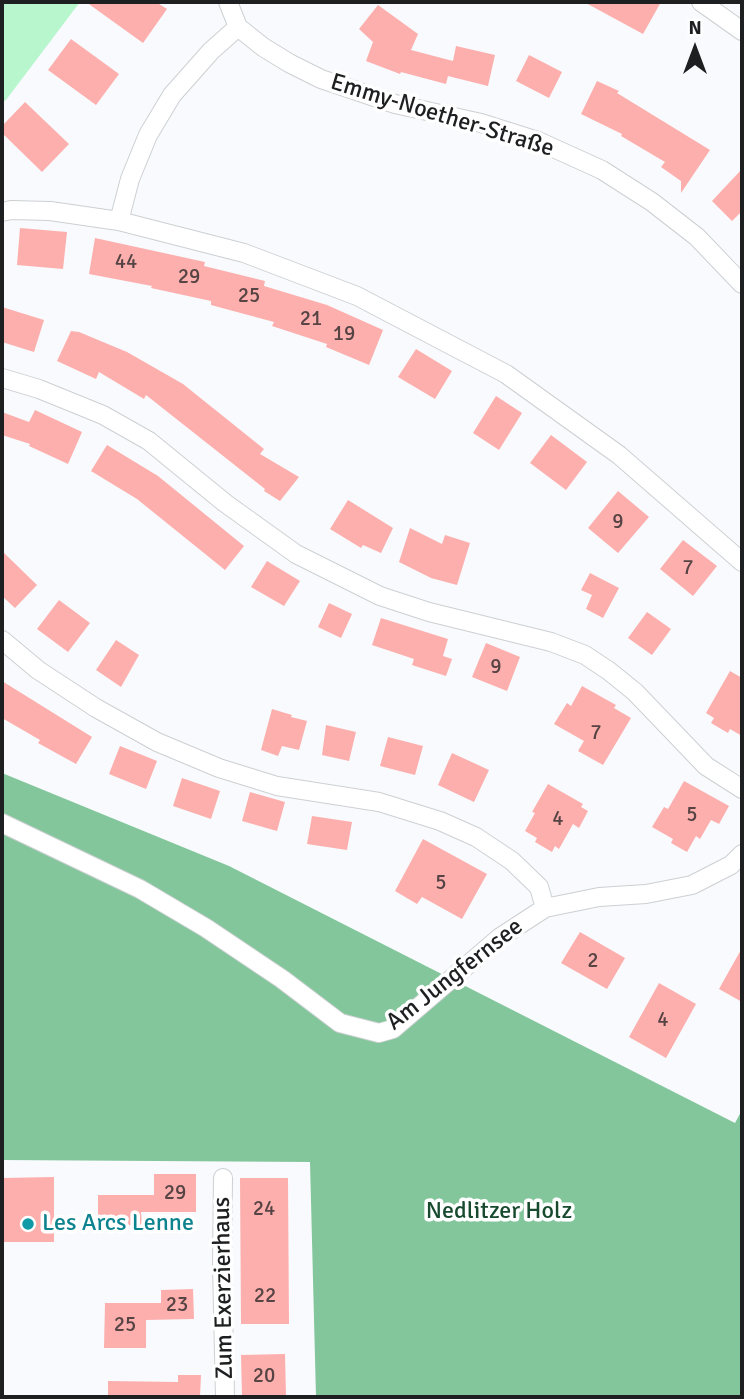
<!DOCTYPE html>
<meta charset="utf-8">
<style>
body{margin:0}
#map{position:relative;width:744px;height:1399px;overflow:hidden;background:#f8fafd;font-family:Signika,sans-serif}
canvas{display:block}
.frame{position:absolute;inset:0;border:4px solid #1e1f20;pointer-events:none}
.north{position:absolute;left:660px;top:14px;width:70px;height:70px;-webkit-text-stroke:5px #fff;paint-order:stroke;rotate:0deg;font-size:19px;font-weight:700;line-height:28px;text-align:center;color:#1e1f20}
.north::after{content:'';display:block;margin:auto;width:24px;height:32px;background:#1e1f20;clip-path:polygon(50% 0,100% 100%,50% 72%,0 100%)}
</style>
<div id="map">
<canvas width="744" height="1399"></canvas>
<div class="frame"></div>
<div class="north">N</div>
</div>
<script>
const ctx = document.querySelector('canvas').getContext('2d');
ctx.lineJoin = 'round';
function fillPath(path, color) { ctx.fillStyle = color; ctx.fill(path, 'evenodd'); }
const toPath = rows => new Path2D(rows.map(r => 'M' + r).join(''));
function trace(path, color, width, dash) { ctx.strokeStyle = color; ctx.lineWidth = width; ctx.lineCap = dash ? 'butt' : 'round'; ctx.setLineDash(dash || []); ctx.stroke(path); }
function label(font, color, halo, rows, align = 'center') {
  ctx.font = font + ' Signika,sans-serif'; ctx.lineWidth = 7; ctx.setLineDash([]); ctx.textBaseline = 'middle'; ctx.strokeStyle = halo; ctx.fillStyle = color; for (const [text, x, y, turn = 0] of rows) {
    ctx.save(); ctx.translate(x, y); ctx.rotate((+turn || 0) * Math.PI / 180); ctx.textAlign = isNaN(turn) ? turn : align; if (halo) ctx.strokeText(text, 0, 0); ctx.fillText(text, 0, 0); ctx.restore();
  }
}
const green = toPath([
 [2,2,80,2,6,100,2,102]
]);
const forest = toPath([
 [2,773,229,866,735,1123,742,1110,742,1397,316,1397,310,1162,2,1160]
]);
const building = toPath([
 [86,2,156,2,167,9,143,43],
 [584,2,661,2,643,34],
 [378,5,418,34,411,50,453,61,456,46,495,55,488,86,448,76,446,84,401,72,400,74,366,61,373,42,359,29],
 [71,39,119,74,96,105,48,70],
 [529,55,562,72,549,98,516,81],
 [597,81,619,91,617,93,710,150,681,193,681,181,661,167,665,162,621,136,622,134,581,114],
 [25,102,69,144,42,172,2,133,2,126],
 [742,169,742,211,732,221,712,201],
 [20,228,67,232,63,269,17,265],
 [95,238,205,262,204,266,265,281,264,286,327,305,383,330,369,365,326,347,327,344,272,326,274,322,211,305,211,301,151,288,152,286,89,274],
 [2,307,44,320,34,352,2,342],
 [71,331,79,332,127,352,183,384,264,449,260,454,299,477,280,501,264,491,265,489,146,395,144,399,99,372,96,379,57,361],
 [416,349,452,371,435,399,398,377],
 [496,396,522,413,499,450,473,433],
 [35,410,82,432,68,464,29,446,30,444,2,435,2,412,29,422],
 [551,435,587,462,566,490,530,463],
 [107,445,158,476,244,546,225,570,137,499,91,471],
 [618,491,649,517,618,553,588,528],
 [348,500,393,528,381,553,363,545,361,548,330,529],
 [410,528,442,544,445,535,470,543,457,585,431,578,399,562],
 [683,540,717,566,693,596,660,569],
 [2,551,37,585,15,608,2,596],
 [267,561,300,581,284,606,251,587],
 [590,573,619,588,603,618,586,609,592,595,581,590],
 [59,600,90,623,68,652,37,629],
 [329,603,352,614,341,638,318,627],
 [647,612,671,629,652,655,628,638],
 [381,618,448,639,443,656,452,659,446,676,412,665,414,659,372,645],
 [116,640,139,655,121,687,96,670],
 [486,643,520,657,507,691,472,677],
 [730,671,742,678,742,736,730,729,728,733,711,723,714,718,706,713],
 [2,681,92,737,76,764,38,743,40,740,2,718],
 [582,686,616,705,614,708,631,718,603,765,578,751,584,741,554,724,567,703,571,706],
 [272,709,292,715,291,717,307,721,299,750,282,746,278,756,261,750],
 [326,725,356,732,349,761,322,755],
 [388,737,423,746,415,775,380,766],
 [120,746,157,761,146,789,109,774],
 [452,753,489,770,474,802,438,785],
 [182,778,220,791,211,819,173,806],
 [684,781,729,806,719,824,711,820,700,839,696,836,687,852,671,843,673,839,652,827,664,807,668,809],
 [548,784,583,804,581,807,588,811,579,828,573,824,559,849,555,846,552,852,535,842,537,838,525,831,535,813,532,812],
 [250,792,285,802,277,831,242,821],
 [312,816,352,822,347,850,307,844],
 [423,839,487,874,462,919,422,897,417,904,395,891],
 [580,932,625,958,607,989,561,963],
 [742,948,742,1002,719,989],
 [659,983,696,1004,666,1058,629,1037],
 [154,1174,196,1174,196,1212,141,1212,142,1225,98,1226,98,1195,154,1195],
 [54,1177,54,1242,2,1242,2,1178],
 [240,1178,288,1178,289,1324,241,1324],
 [193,1289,194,1319,146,1320,146,1348,104,1348,105,1303,161,1303,161,1290],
 [285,1354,286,1397,242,1397,241,1355],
 [178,1375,201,1375,200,1397,108,1397,108,1381,178,1382]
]);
const street = toPath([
 [701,2,742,31],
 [238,27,263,47,289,63,321,79,395,104,481,123,538,141,602,170,652,202,697,237,742,284],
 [2,212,11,210,50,211,119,221,244,253,357,296,506,374,619,455,742,562],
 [119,221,130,179,148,135,172,95,211,51,238,27,228,2],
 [2,378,39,389,103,415,149,441,225,503,296,554,380,596,429,612,551,642,585,655,609,671,635,692,706,766,742,789],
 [2,640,38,670,96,708,157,742,219,768,277,786,379,802,440,821,476,837,512,861,539,887,545,908],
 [2,823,140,889,206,928,282,979,340,1023,379,1033,393,1029,499,938,545,908,599,897,646,894,692,885,731,865,742,854],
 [223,1178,222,1266,225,1397]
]);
const markers = [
 [28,1224,7,"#0f9aa8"]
];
const numberNames = [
 ["44",126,262],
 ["29",189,277],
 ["25",249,296],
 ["21",311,319],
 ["19",344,334],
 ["9",618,522],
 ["7",688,568],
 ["9",496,667],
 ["7",596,733],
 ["5",692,815],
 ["4",558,819],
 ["5",441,883],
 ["2",593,961],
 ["4",663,1020],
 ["29",175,1193],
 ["24",264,1209],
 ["22",265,1296],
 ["23",177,1305],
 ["25",125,1325],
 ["20",264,1376]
];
const streetNames = [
 ["Emmy-Noether-Straße",442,116,17],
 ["Am Jungfernsee",455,975,-38],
 ["Zum Exerzierhaus",224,1288,-91]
];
const parkNames = [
 ["Nedlitzer Holz",499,1212]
];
const cultureNames = [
 ["Les Arcs Lenne",42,1224]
];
fillPath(green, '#b8f6ce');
fillPath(forest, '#83c69b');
fillPath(building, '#fdafad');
trace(street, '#cdd0d2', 20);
trace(street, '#fff', 18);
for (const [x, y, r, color] of markers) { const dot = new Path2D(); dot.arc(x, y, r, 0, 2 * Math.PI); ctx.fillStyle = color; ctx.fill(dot); trace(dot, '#fff', 2.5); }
label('21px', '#564343', null, numberNames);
label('24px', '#1e1f20', '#fff', streetNames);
label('24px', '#174a2e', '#fff', parkNames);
label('24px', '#0d838f', '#fff', cultureNames, 'left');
</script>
